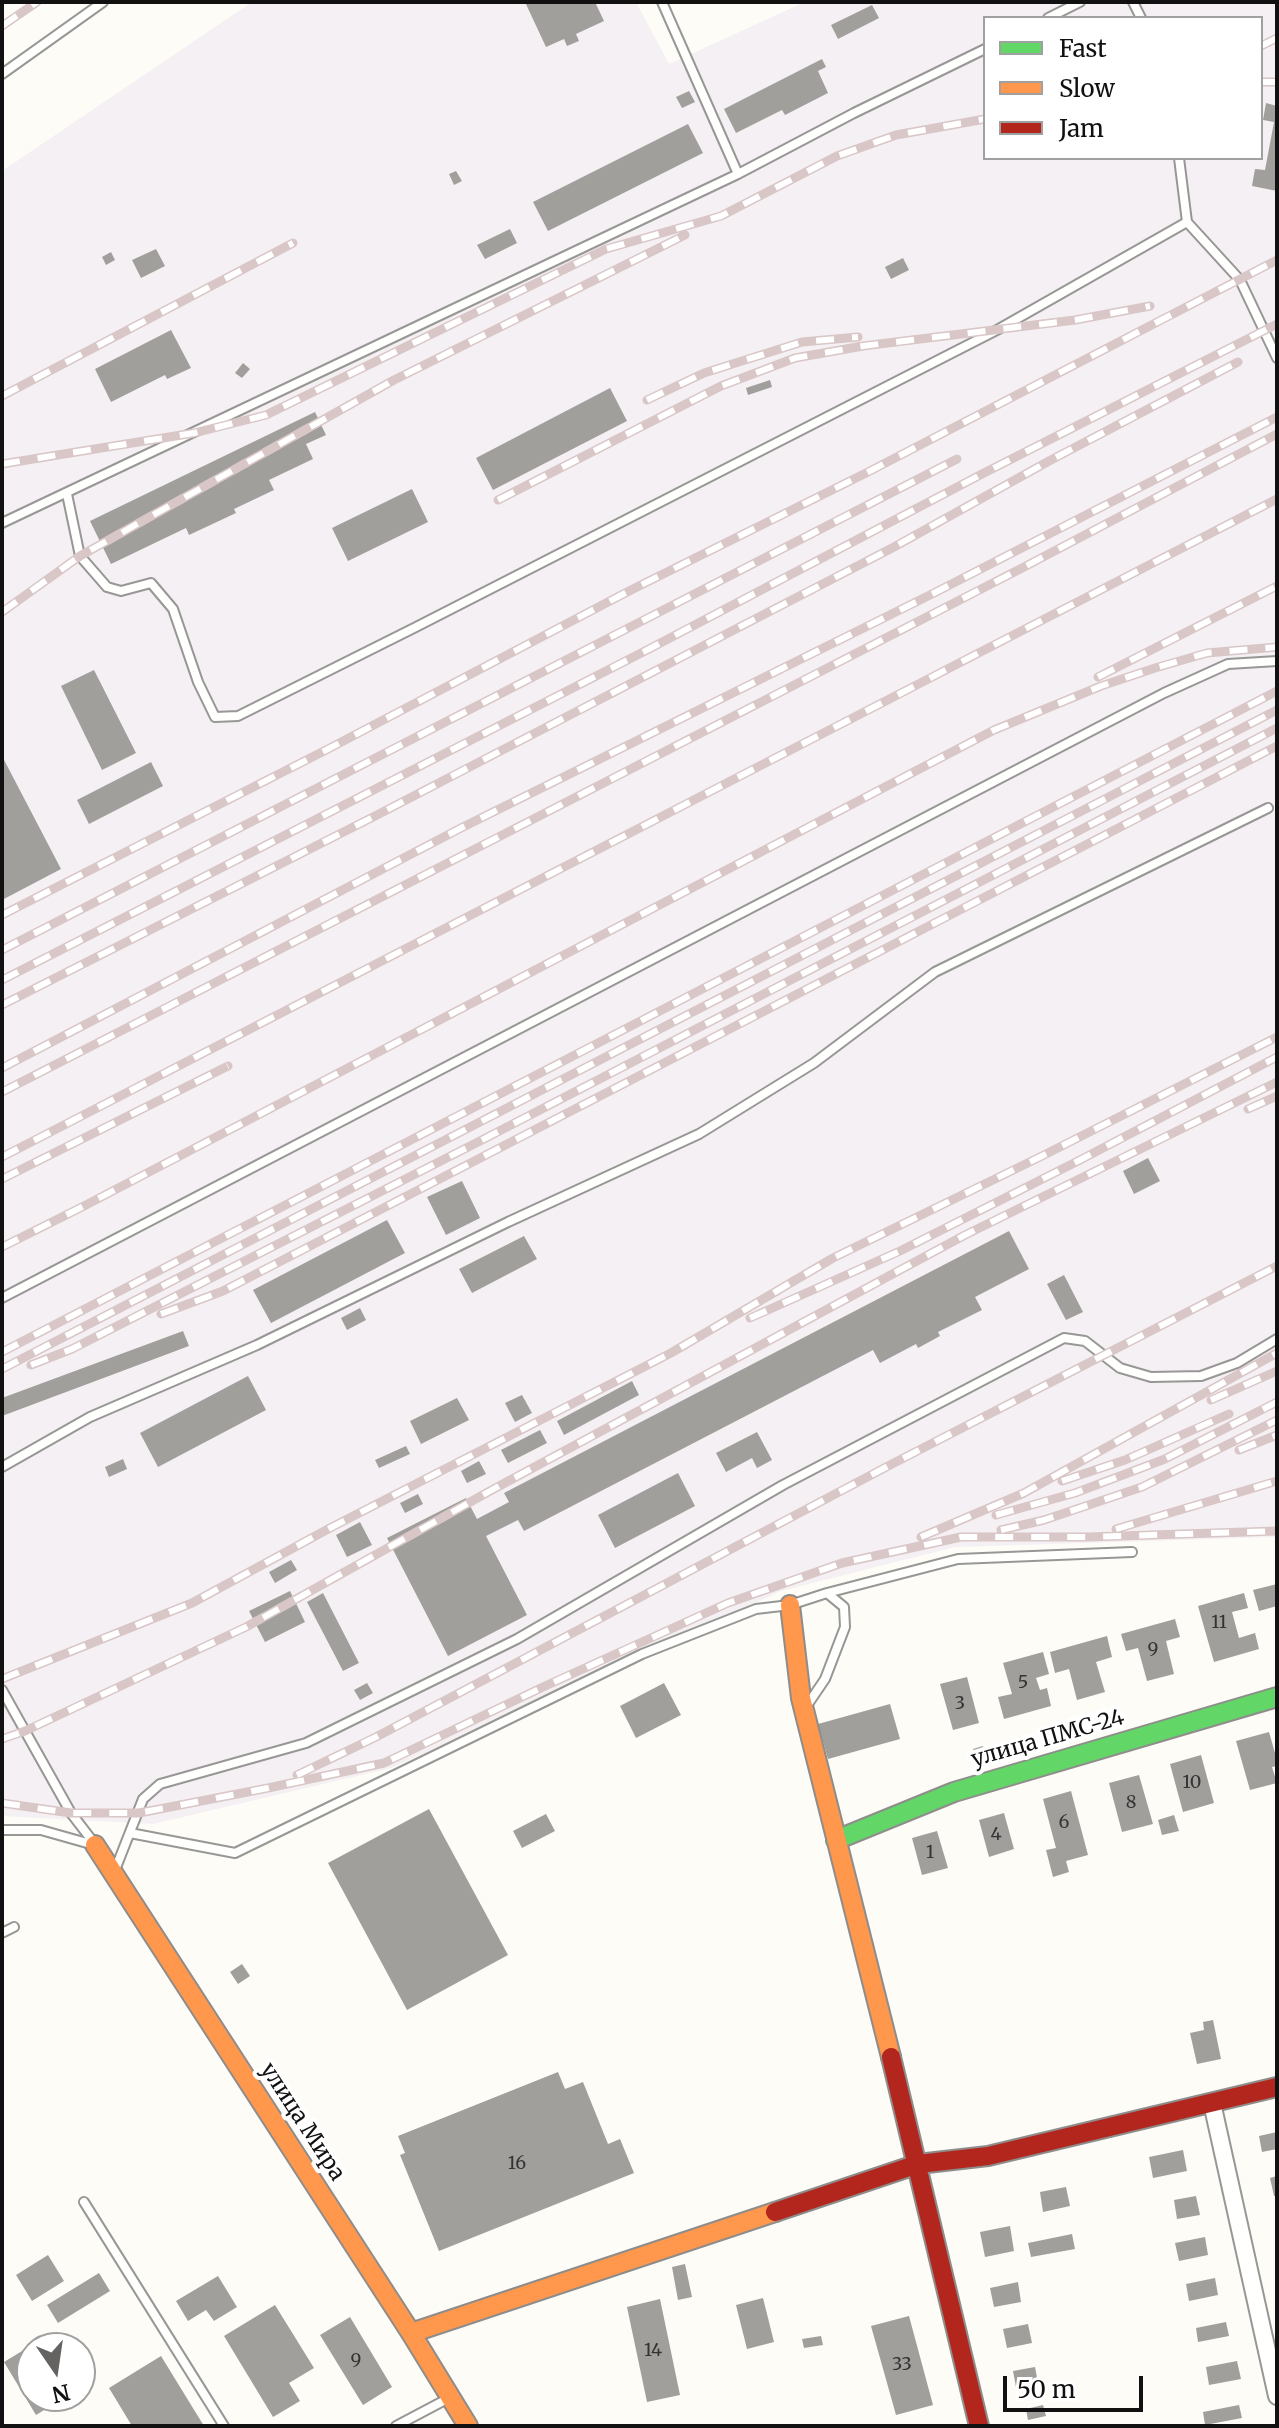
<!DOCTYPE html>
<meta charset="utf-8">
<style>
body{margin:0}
#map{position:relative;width:1279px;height:2428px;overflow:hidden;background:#fdfcf7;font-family:Merriweather,serif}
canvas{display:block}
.frame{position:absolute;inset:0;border:4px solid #111;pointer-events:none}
.legend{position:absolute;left:983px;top:16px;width:280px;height:144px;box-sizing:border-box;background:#fff;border:2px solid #a0a0a0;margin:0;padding:10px 14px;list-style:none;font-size:24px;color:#111}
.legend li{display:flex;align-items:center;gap:16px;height:40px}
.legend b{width:40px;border:2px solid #a0a0a0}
.north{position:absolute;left:16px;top:2332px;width:80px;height:80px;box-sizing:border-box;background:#fff;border:2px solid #a0a0a0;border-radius:50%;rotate:167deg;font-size:22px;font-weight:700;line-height:32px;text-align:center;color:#111}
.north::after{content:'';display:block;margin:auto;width:28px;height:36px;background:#646362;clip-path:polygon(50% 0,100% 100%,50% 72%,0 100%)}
.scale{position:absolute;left:1003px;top:2376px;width:140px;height:36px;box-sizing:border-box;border:4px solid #111;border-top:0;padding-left:10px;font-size:24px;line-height:28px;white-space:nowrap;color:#111;-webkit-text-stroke:6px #fff;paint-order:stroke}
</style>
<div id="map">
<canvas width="1279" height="2428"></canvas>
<div class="frame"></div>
<ul class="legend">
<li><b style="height:10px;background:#63d668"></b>Fast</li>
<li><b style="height:10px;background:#ff974d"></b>Slow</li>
<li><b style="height:10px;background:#b3261e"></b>Jam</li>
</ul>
<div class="north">N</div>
<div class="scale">50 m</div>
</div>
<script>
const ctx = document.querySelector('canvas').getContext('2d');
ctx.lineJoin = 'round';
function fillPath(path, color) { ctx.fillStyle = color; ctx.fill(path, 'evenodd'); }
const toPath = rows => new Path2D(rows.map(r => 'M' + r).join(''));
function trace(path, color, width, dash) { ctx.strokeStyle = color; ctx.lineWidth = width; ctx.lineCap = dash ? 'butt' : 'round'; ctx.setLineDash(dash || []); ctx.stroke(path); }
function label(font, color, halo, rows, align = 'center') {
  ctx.font = font + ' Merriweather,serif'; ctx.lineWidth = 8; ctx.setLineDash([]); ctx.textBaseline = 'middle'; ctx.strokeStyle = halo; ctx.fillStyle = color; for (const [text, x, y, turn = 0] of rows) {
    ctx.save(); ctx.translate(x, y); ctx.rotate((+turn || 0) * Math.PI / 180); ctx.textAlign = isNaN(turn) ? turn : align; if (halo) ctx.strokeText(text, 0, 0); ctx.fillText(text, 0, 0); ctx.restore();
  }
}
const industrial = toPath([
 [252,2,636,2,669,64,805,2,1277,2,1277,1537,955,1547,781,1591,391,1768,153,1824,2,1816,2,171],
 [985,18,1261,18,1261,158,985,158]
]);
const building = toPath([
 [525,2,595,2,604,21,576,34,579,41,567,46,564,39,546,47],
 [872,5,879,18,838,39,831,25],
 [822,59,826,67,818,71,828,93,785,115,782,110,736,133,724,109],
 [689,91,695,102,682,108,676,97],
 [1266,103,1277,106,1277,191,1252,186,1255,169,1265,170,1274,122,1263,120],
 [688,124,703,153,548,231,533,202],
 [456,171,462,181,454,185,449,174],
 [510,229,517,243,485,259,477,245],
 [156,249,165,266,141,278,132,260],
 [111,252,115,260,106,265,102,257],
 [903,258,909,270,891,279,885,267],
 [171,330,191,368,167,379,165,375,111,402,95,369],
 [243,363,250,369,242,378,235,373],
 [770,380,772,387,748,395,746,388],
 [610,388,627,421,493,490,476,458],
 [315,412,326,435,306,444,313,459,269,480,274,490,234,509,236,513,189,535,186,528,111,564,90,521],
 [412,489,428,522,348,561,332,528],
 [94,670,136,753,102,770,61,686],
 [2,756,61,869,2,900],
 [151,762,163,786,89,824,77,800],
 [1148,1158,1160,1181,1134,1194,1123,1171],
 [462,1181,480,1218,446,1235,427,1197],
 [387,1220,405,1253,271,1323,253,1290],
 [1009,1231,1029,1269,975,1297,982,1310,938,1332,940,1336,918,1348,916,1344,880,1363,873,1350,524,1531,518,1520,486,1536,527,1615,448,1656,387,1538,466,1498,477,1519,509,1502,504,1493],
 [524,1236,537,1259,472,1293,459,1269],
 [1064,1275,1083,1312,1066,1320,1047,1284],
 [360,1308,366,1320,347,1330,341,1318],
 [183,1331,189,1346,2,1416,2,1398],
 [248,1376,266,1410,158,1467,140,1433],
 [632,1381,639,1395,564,1435,557,1421],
 [522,1395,532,1413,515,1422,505,1403],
 [457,1398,469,1420,421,1444,410,1421],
 [540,1430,547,1443,508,1463,501,1450],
 [757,1432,772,1460,757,1468,752,1458,726,1472,716,1453],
 [406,1446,410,1454,379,1468,375,1460],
 [123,1459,127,1469,109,1477,105,1467],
 [479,1461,486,1474,467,1483,461,1471],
 [678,1473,695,1506,615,1548,598,1515],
 [418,1494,423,1504,405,1513,400,1503],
 [360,1522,372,1545,347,1557,336,1535],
 [291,1560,297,1570,275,1583,269,1572],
 [1277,1584,1277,1606,1259,1611,1253,1590],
 [290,1591,305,1622,265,1642,249,1611],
 [323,1593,359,1663,343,1671,307,1602],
 [1244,1593,1248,1608,1232,1612,1239,1638,1255,1633,1259,1649,1214,1662,1198,1606],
 [1175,1619,1180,1637,1166,1641,1174,1674,1147,1681,1138,1648,1126,1651,1121,1634],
 [1107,1636,1112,1657,1096,1662,1105,1692,1077,1700,1069,1669,1055,1673,1050,1652],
 [1043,1652,1049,1674,1036,1678,1040,1690,1047,1688,1051,1706,1004,1719,998,1697,1012,1694,1003,1663],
 [967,1677,979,1723,953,1730,940,1684],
 [367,1683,373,1693,360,1700,354,1690],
 [664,1683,681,1715,636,1738,620,1706],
 [890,1704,900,1739,828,1759,818,1724],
 [1269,1732,1277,1760,1277,1766,1272,1767,1277,1783,1250,1790,1236,1741],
 [983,1746,989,1765,978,1768,973,1749],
 [1201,1755,1214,1803,1183,1812,1170,1764],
 [1139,1775,1153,1824,1122,1832,1109,1783],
 [1071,1791,1088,1855,1066,1861,1069,1872,1053,1877,1046,1850,1056,1848,1043,1799],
 [429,1809,508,1955,407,2010,328,1863],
 [1004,1813,1014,1849,989,1857,979,1820],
 [546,1814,555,1831,522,1848,513,1831],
 [1174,1815,1179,1831,1162,1835,1158,1820],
 [937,1831,948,1868,922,1875,912,1838],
 [242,1964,250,1976,238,1984,230,1972],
 [1213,2020,1221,2059,1197,2064,1190,2033,1204,2030,1203,2022],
 [558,2072,565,2089,583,2082,608,2144,620,2139,634,2173,439,2251,400,2155,405,2153,398,2136],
 [1277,2132,1277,2149,1262,2152,1259,2136],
 [1183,2150,1187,2171,1153,2178,1149,2157],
 [1277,2176,1277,2196,1274,2196,1270,2178],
 [1066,2187,1070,2206,1043,2212,1040,2192],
 [1196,2196,1200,2215,1177,2219,1174,2200],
 [1010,2226,1014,2251,985,2257,980,2232],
 [1072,2234,1075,2249,1031,2257,1028,2243],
 [1205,2237,1208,2255,1179,2261,1175,2243],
 [48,2255,64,2281,32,2301,16,2275],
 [685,2264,692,2297,678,2300,672,2267],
 [99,2273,110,2291,58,2323,47,2305],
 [218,2276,237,2307,214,2321,206,2310,188,2321,176,2301],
 [1215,2278,1218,2295,1189,2301,1186,2284],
 [1018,2282,1021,2302,994,2307,990,2288],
 [763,2298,774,2342,747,2349,736,2305],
 [660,2299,680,2395,647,2402,627,2307],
 [275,2305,314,2368,289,2383,300,2401,273,2417,224,2336],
 [909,2316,933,2405,896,2415,871,2326],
 [350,2317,392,2387,363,2405,320,2335],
 [1226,2322,1229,2336,1198,2342,1196,2328],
 [1028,2324,1032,2343,1007,2348,1003,2329],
 [821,2336,823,2345,804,2348,802,2339],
 [32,2345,32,2396,67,2396,36,2415,4,2362],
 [161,2356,204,2426,132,2426,109,2388],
 [1237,2361,1241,2379,1209,2385,1206,2367],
 [1035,2367,1038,2383,1016,2387,1013,2371],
 [1043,2405,1046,2416,1028,2420,1026,2409],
 [1239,2405,1242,2418,1205,2425,1203,2412]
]);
const lane = toPath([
 [662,2,738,174],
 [1133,2,1141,18],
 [1048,18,1080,2],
 [2,74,103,2],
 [1179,158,1187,222,1240,280,1277,358],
 [67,494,80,556,107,587,121,591,151,583,173,609,198,682,215,717,238,716,416,627,997,330,1187,222],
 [2,523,738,174,854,113,985,49],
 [2,1298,1164,693,1228,664,1277,661],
 [2,1467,90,1417,257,1345,508,1222,699,1134,814,1063,935,972,1268,808],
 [827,1593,958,1559,1132,1552],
 [2,1690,71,1813,94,1843],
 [2,1830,41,1830,94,1845],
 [130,1833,235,1853,642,1654,756,1609,790,1605,827,1593,844,1607,845,1627,825,1679,806,1707],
 [115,1870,143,1799,160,1784,306,1743,517,1639,783,1485,1064,1338,1085,1341,1120,1368,1151,1377,1201,1376,1237,1363,1277,1339],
 [2,1933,14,1927],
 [84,2202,224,2426],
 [396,2426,449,2398]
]);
const street = toPath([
 [1212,2103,1277,2396]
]);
const fast = toPath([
 [836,1840,954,1792,1277,1697]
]);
const slow = toPath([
 [790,1605,801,1698,891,2057],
 [95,1845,411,2333,468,2426],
 [411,2333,775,2212]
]);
const jam = toPath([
 [891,2057,979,2426],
 [775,2212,918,2164,988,2156,1277,2087]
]);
const rail = toPath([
 [2,26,37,2],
 [1261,46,1277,38],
 [1261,82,1277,82],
 [2,396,293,243],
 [647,400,704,373,802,342,858,337],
 [2,464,194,433,266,415,606,249,721,216,837,156,896,135,985,119],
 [498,500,721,386,795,358,863,346,1075,320,1150,306],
 [2,612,80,556,394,380,685,235],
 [1098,677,1277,586],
 [2,915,328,749,629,591,868,472,1277,260],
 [2,950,957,459],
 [2,980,649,649,982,474,1277,324],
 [2,1005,377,815,894,547,1049,461,1238,362],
 [2,1068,461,828,934,593,1277,417],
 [2,1092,1024,567,1277,434],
 [1248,1109,1277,1096],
 [2,1157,1277,499],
 [2,1179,228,1066],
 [2,1247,84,1206,994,730,1101,686,1155,668,1207,653,1277,647],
 [161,1314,223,1291,1277,746],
 [750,1318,900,1251,1080,1160,1277,1057],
 [2,1352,1277,691],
 [31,1365,72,1349,480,1141,1277,728],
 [2,1369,1277,710],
 [1211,1400,1277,1371],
 [1239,1450,1277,1435],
 [1062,1481,1125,1460,1229,1414],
 [996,1515,1075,1493,1165,1459,1277,1402],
 [1116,1529,1277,1481],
 [1001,1530,1044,1520,1142,1487,1277,1420],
 [921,1537,1024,1493,1277,1353],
 [2,1679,192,1603,330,1528,671,1353,833,1258,1042,1156,1277,1037],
 [2,1739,25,1731,246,1627,490,1491,965,1235,1277,1082],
 [297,1775,376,1737,890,1465,1277,1266],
 [2,1803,71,1813,139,1813,268,1788,384,1763,543,1687,728,1603,842,1563,961,1537,1089,1537,1277,1531]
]);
const numberNames = [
 ["11",1219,1623],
 ["9",1153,1650],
 ["5",1023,1683],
 ["3",960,1704],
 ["10",1192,1783],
 ["8",1131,1803],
 ["6",1064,1823],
 ["4",996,1835],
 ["1",930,1853],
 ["16",517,2164],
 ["14",653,2351],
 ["9",356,2361],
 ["33",902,2365]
];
const streetNames = [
 ["улица ПМС-24",1048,1739,-16],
 ["улица Мира",302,2122,57]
];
fillPath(industrial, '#f5f0f3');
fillPath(building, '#a19f9c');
trace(lane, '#979795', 12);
trace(street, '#979795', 20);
trace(fast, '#8e8d8b', 22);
trace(slow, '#8e8d8b', 22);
trace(jam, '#8e8d8b', 22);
trace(lane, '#fffffe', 8);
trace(street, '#fffffe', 16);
trace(fast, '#63d668', 18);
trace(slow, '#ff974d', 18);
trace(jam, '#b3261e', 18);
trace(rail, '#d9c6c7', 9);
trace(rail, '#fff', 6, [18]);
label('18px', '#353434', null, numberNames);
label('22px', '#111', '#fff', streetNames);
</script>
